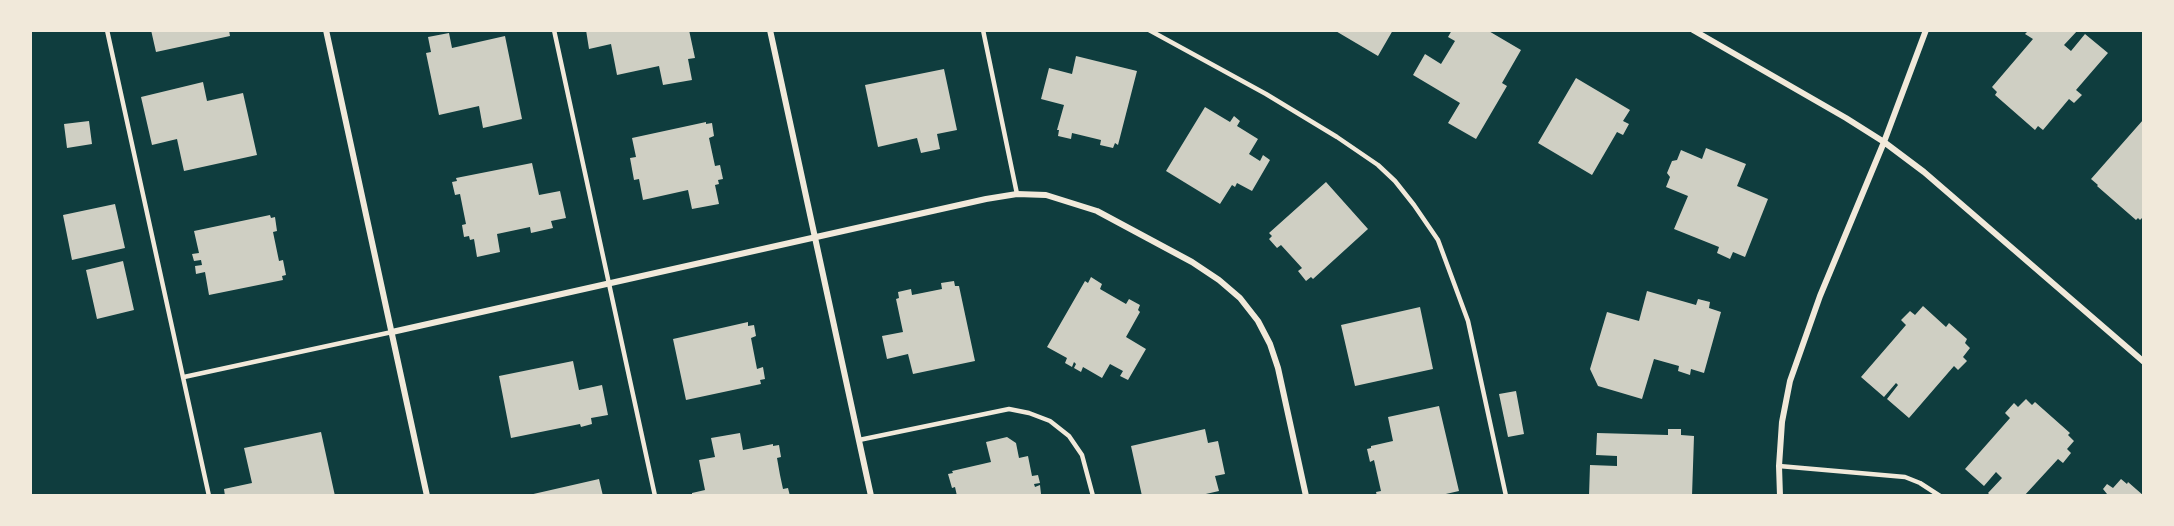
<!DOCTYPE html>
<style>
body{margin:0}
#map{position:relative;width:2174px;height:526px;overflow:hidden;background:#0f3d3e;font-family:"Varela Round",sans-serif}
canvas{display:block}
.frame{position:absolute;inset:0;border:32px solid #f1e9da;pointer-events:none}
</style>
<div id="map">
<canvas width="2174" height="526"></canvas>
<div class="frame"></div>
</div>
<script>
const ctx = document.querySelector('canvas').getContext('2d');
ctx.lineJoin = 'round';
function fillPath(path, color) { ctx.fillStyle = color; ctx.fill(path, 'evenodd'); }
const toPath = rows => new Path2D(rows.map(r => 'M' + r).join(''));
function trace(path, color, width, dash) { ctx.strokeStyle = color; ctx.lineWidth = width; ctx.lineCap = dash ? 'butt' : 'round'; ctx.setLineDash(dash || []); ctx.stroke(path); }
const building = toPath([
 [151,30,229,30,230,36,156,52],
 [586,30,689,30,695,58,688,59,692,80,663,85,659,66,617,75,611,44,589,49],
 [1334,30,1393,30,1378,56],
 [1452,30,1487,30,1521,50,1502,83,1507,86,1476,139,1448,123,1460,103,1413,75,1425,54,1441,64,1455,41,1448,37],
 [2029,30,2078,30,2064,45,2071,51,2085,34,2108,53,2076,90,2082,95,2074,103,2069,99,2043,130,2038,126,2035,130,1995,95,1997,92,1992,87,2033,39,2025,34],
 [449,33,452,48,505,36,522,119,483,128,479,106,439,115,426,53,431,52,428,37],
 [1076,56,1137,71,1118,145,1115,143,1113,148,1100,145,1101,140,1072,133,1071,139,1058,136,1059,130,1057,130,1064,105,1041,99,1049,68,1072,74],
 [944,69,957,130,937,134,940,149,921,153,917,138,878,147,865,85],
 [1576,78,1630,110,1623,121,1629,124,1623,135,1617,132,1592,175,1538,143],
 [203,82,207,101,243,93,257,155,184,171,177,139,152,145,141,97],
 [1205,107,1230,122,1234,116,1240,121,1237,126,1258,139,1249,154,1260,161,1263,155,1270,160,1252,191,1237,183,1235,187,1232,185,1220,204,1166,171],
 [2143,120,2144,216,2140,220,2138,218,2136,220,2097,186,2098,185,2091,179],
 [89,121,92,144,67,148,64,124],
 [706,122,706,124,712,123,714,136,709,138,715,166,720,165,723,179,718,180,719,184,715,185,719,204,692,209,688,190,643,200,639,179,634,180,630,158,636,157,632,138],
 [1706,148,1746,164,1737,186,1768,199,1745,257,1733,252,1730,259,1717,253,1719,247,1674,229,1688,196,1666,187,1670,177,1667,173,1672,161,1677,160,1681,150,1702,159],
 [532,163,539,195,560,191,566,218,551,221,553,228,531,233,530,227,497,234,500,252,477,257,474,239,470,240,469,236,464,237,462,225,466,224,460,194,455,195,452,182,457,181,456,178],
 [1326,182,1368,229,1313,279,1311,277,1306,281,1298,271,1302,268,1281,245,1277,248,1269,239,1272,236,1269,233],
 [115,204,125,248,72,260,63,215],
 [270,215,271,218,275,217,277,231,273,232,279,261,283,260,286,275,282,276,283,280,209,295,205,272,196,274,195,266,202,265,201,260,194,261,192,254,199,253,194,231],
 [123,261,134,310,97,319,86,270],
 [1091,277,1102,284,1100,289,1126,304,1129,299,1140,305,1138,310,1140,312,1126,337,1146,349,1128,380,1120,376,1123,371,1110,364,1102,378,1083,367,1081,372,1074,368,1076,364,1074,362,1072,367,1065,363,1067,358,1047,347,1085,281,1088,283],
 [954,281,955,286,959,286,975,361,913,374,908,354,887,359,882,336,903,332,896,299,899,298,898,292,911,289,912,295,942,289,941,283],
 [1647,291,1696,305,1698,299,1710,302,1709,308,1721,312,1704,373,1691,369,1690,375,1678,371,1679,366,1654,359,1642,399,1598,386,1590,369,1607,312,1639,321],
 [1923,306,1946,327,1949,323,1967,339,1965,343,1970,348,1963,357,1967,361,1958,370,1954,366,1909,418,1887,399,1898,385,1896,383,1884,397,1861,377,1906,325,1901,320,1910,311,1915,315],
 [1420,307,1433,369,1355,386,1341,325],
 [748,322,748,326,754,325,756,336,751,338,757,369,763,367,765,379,760,380,761,384,686,400,673,339],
 [573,361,579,390,602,385,608,415,591,418,592,424,581,427,580,424,511,438,499,376],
 [1516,391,1524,434,1508,437,1499,394],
 [2026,399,2032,405,2035,402,2070,433,2068,435,2074,441,2067,449,2071,453,2063,463,2058,459,2024,496,1991,496,1988,493,2002,478,1996,472,1984,486,1965,469,2010,418,2005,413,2014,403,2018,407],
 [1439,406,1459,491,1437,496,1377,496,1376,492,1381,491,1374,460,1370,462,1367,449,1371,448,1371,446,1393,441,1388,417],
 [1205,429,1208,443,1218,441,1225,474,1215,476,1219,491,1197,496,1142,496,1131,446],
 [1668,429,1681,429,1681,435,1694,436,1692,496,1589,496,1590,465,1617,466,1617,456,1596,455,1597,433,1668,435],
 [321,432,335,496,225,496,224,489,252,483,244,448],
 [740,433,743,450,773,444,773,446,779,445,781,457,777,458,780,475,783,489,788,488,790,496,692,496,692,493,705,490,699,460,715,457,711,438],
 [1007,437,1016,443,1019,458,1028,456,1032,476,1038,475,1040,483,1034,484,1035,487,1040,485,1041,494,1037,496,957,496,955,487,952,488,948,474,953,473,952,471,991,462,986,442],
 [599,479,603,496,529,496,529,495],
 [2121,479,2127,484,2128,482,2144,496,2105,496,2107,494,2103,489,2107,484,2113,488]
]);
const service = toPath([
 [107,30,209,496],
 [554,30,655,496],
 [983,30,1017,194],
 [1149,30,1266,94,1337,137,1378,165,1395,181,1414,205,1438,240,1468,321,1506,496],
 [184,377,392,332],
 [859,440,1009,409,1029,413,1050,421,1069,436,1082,455,1093,496],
 [1779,466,1905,477,1920,483,1940,496]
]);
const minor = toPath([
 [326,30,427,496],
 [770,30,871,496],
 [1693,30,1846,118,1884,142,1924,172,2144,362],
 [392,332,986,199,1017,194,1046,195,1097,211,1192,262,1219,280,1240,298,1258,321,1270,344,1278,368,1306,496],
 [1780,496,1779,466,1782,422,1790,381,1820,296,1884,142,1926,30]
]);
fillPath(building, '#cfcfc3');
trace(service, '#f1e9da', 4.5);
trace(minor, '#f1e9da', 6);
</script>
